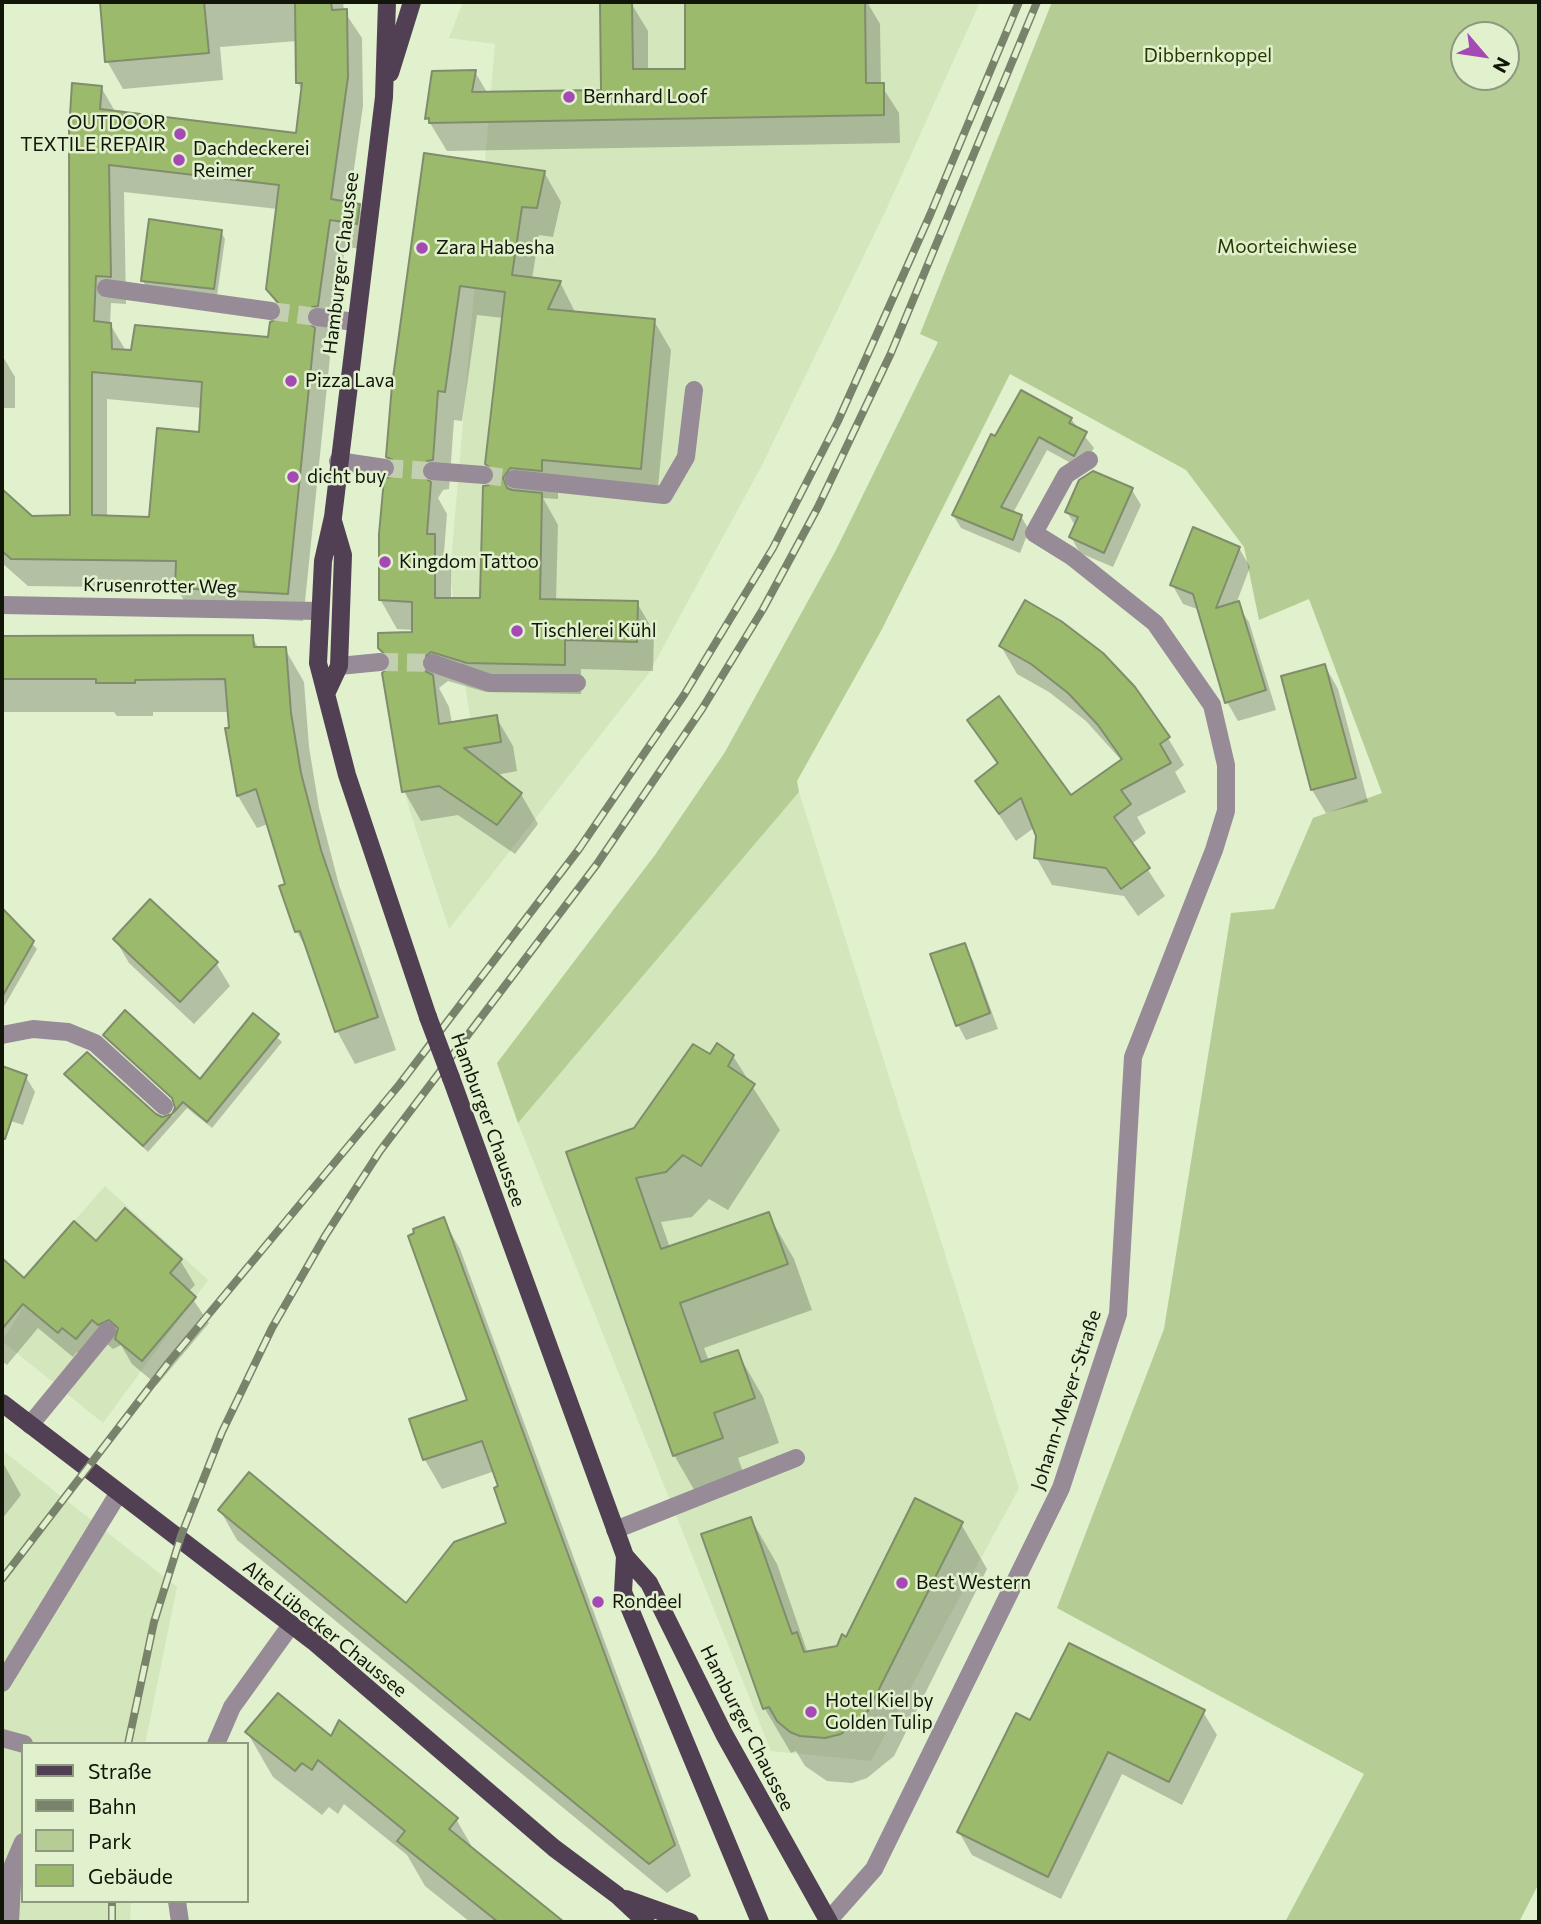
<!DOCTYPE html>
<meta charset="utf-8">
<style>
body{margin:0}
#map{position:relative;width:1541px;height:1924px;overflow:hidden;background:#e1f0cd;font-family:Commissioner,sans-serif}
canvas{display:block}
.frame{position:absolute;inset:0;border:4px solid #111609;pointer-events:none}
.legend{position:absolute;left:21px;top:1742px;width:228px;height:161px;box-sizing:border-box;background:#e1f0cd;border:2px solid #8e997f;margin:0;padding:9px 12px;list-style:none;font-size:21px;color:#111609}
.legend li{display:flex;align-items:center;gap:14px;height:35px}
.legend b{width:35px;border:2px solid #8e997f}
.north{position:absolute;left:1450px;top:21px;width:70px;height:70px;box-sizing:border-box;background:#e1f0cd;border:2px solid #8e997f;border-radius:50%;rotate:119deg;font-size:19px;font-weight:700;line-height:28px;text-align:center;color:#111609}
.north::after{content:'';display:block;margin:auto;width:24px;height:32px;background:#a54ab5;clip-path:polygon(50% 0,100% 100%,50% 72%,0 100%)}
</style>
<div id="map">
<canvas width="1541" height="1924"></canvas>
<div class="frame"></div>
<ul class="legend">
<li><b style="height:9px;background:#513f54"></b>Straße</li>
<li><b style="height:9px;background:#79836b"></b>Bahn</li>
<li><b style="height:19px;background:#b5cc94"></b>Park</li>
<li><b style="height:19px;background:#9cba6c"></b>Gebäude</li>
</ul>
<div class="north">N</div>
</div>
<script>
const ctx = document.querySelector('canvas').getContext('2d');
ctx.lineJoin = 'round';
function fillPath(path, color) { ctx.fillStyle = color; ctx.fill(path, 'evenodd'); }
const toPath = rows => new Path2D(rows.map(r => 'M' + r).join(''));
function trace(path, color, width, dash) { ctx.strokeStyle = color; ctx.lineWidth = width; ctx.lineCap = dash ? 'butt' : 'round'; ctx.setLineDash(dash || []); ctx.stroke(path); }
function label(font, color, halo, rows, align = 'center') {
  ctx.font = font + ' Commissioner,sans-serif'; ctx.lineWidth = 5; ctx.setLineDash([]); ctx.textBaseline = 'middle'; ctx.strokeStyle = halo; ctx.fillStyle = color; for (const [text, x, y, turn = 0] of rows) {
    ctx.save(); ctx.translate(x, y); ctx.rotate((+turn || 0) * Math.PI / 180); ctx.textAlign = isNaN(turn) ? turn : align; if (halo) ctx.strokeText(text, 0, 0); ctx.fillText(text, 0, 0); ctx.restore();
  }
}
const built = toPath([
 [463,2,980,2,886,210,761,467,649,673,449,929,409,808,392,731,470,718,450,575,495,44,449,38],
 [799,792,1019,1488,871,1761,771,1751,518,1123],
 [105,1186,208,1280,103,1423,2,1341,47,1269,39,1261],
 [2,1450,177,1587,145,1744,23,1744,23,1901,131,1901,130,1922,2,1922]
]);
const green = toPath([
 [1052,2,1539,2,1539,1883,1519,1922,1285,1922,1364,1774,1057,1608,1164,1329,1231,913,1274,909,1313,818,1382,793,1309,599,1259,620,1244,547,1186,470,1010,374,881,631,797,781,799,792,518,1123,497,1063,655,855,725,752,836,550,938,342,920,334],
 [1464,35,1506,35,1506,77,1464,77]
]);
const shadow = toPath([
 [102,2,343,2,344,11,362,38,363,106,349,204,358,206,374,233,372,250,345,247,333,333,328,334,321,343,330,357,303,621,192,615,177,588,28,586,2,563,2,491,31,518,72,517,101,87,116,113,297,135,303,92,298,83,297,41,220,47,223,80,123,89,107,61],
 [124,192,278,209,268,289,283,315,269,339,126,351,110,324,111,303,126,304],
 [107,399,202,408,200,434,151,519,107,518],
 [686,2,867,2,880,24,881,85,899,113,900,143,447,151,427,118,475,72,488,94,603,92,631,3,648,31,648,71,687,70],
 [426,155,544,172,561,202,553,237,539,235,532,279,560,282,576,314,654,321,671,350,657,498,558,489,558,499,543,498,558,525,556,601,637,603,654,632,653,671,581,669,581,694,486,692,448,681,439,688,449,707,452,723,496,717,513,746,517,771,496,775,521,794,538,824,515,854,458,815,421,821,404,791,392,668,380,648,413,634,413,630,397,629,380,599,397,472,388,456],
 [477,315,503,318,487,463,496,479,491,486,482,600,451,600,451,565,444,553,447,514,438,498,443,490,449,489,454,420,462,421],
 [221,232,225,239,217,296,147,288,143,281],
 [2,355,15,377,15,408,2,408],
 [1071,419,1094,448,1082,469,1047,450,1013,513,1021,516,1029,530,1020,553,961,528,953,515,996,439],
 [1132,490,1141,505,1113,567,1080,553,1071,537,1076,527,1067,512],
 [1239,548,1250,567,1236,604,1249,622,1276,710,1238,721,1227,702,1200,610,1183,604,1172,584],
 [2,637,252,637,259,649,285,649,304,682,309,747,319,808,339,885,396,1050,355,1064,337,1031,310,955,297,932,281,887,287,885,268,824,257,828,238,796,227,730,230,729,229,712,153,712,153,716,117,716,114,712,2,712],
 [1001,646,1168,738,1184,765,1175,772,1186,792,1137,817,1146,833,1131,844,1165,896,1138,916,1124,896,1052,885,1036,857,1038,835,1035,827,1016,841,977,781,998,766,969,720,1070,798,1122,761,1086,721,1049,692,1017,674],
 [1325,666,1338,689,1368,802,1326,813,1312,790,1283,677],
 [2,911,37,949,2,1010],
 [115,939,216,963,230,986,194,1024,129,963],
 [964,945,973,961,998,1029,966,1040,958,1025],
 [254,1016,282,1042,212,1128,187,1108,148,1152,66,1074,162,1119,173,1116,177,1108,175,1102,105,1035,200,1082],
 [710,1056,733,1056,780,1130,728,1210,709,1199,692,1217,661,1222,670,1248,768,1214,794,1259,812,1310,704,1348,709,1361,737,1352,763,1397,779,1443,738,1458,747,1483,700,1500,674,1455,568,1153,636,1129],
 [6,1069,26,1077,35,1092,23,1125,2,1118,2,1080],
 [443,1219,460,1249,691,1876,667,1893,237,1540,220,1510,406,1605,508,1524,495,1471,442,1489,425,1460,412,1420,469,1401],
 [96,1243,180,1260,195,1285,188,1292,209,1323,157,1385,132,1364,121,1345,113,1349,107,1344,91,1363,77,1352,73,1357,38,1328,7,1365,2,1361,2,1260,25,1281],
 [2,1461,21,1495,2,1519],
 [751,1519,777,1564,808,1654,838,1648,961,1524,987,1569,894,1756,867,1778,852,1783,827,1781,805,1766,796,1751,791,1753,765,1709,703,1535],
 [1203,1712,1217,1735,1182,1805,1122,1774,1061,1899,972,1855,959,1832,1031,1723],
 [247,1732,331,1738,456,1819,476,1854,561,1922,470,1922,425,1886,407,1855,344,1804,338,1814,329,1807,322,1815,273,1777]
]);
const building = toPath([
 [100,2,204,2,209,53,105,62,100,2],
 [295,2,331,2,332,10,347,9,348,77,331,199,360,204,357,224,330,220,318,306,312,307,306,315,307,322,315,328,288,594,175,588,176,561,11,559,2,551,2,489,32,516,70,515,69,131,72,83,102,86,100,109,296,133,302,83,296,83,295,2],
 [109,165,279,185,266,289,281,306,282,312,279,318,270,322,268,337,135,325,131,350,112,349,111,323,94,321,96,276,111,277,109,165],
 [92,372,202,382,199,432,157,428,149,517,92,515,92,372],
 [600,2,632,2,633,69,685,69,685,2,865,2,866,83,884,83,884,115,429,123,429,118,425,119,432,71,476,70,472,92,601,90,600,2],
 [424,153,545,171,537,208,522,207,512,275,561,281,548,309,655,319,641,469,542,460,542,471,510,468,503,478,507,488,512,490,542,493,540,599,638,601,637,642,565,640,565,665,467,663,431,652,421,660,423,670,433,675,439,724,497,715,501,742,464,748,522,793,497,825,439,786,402,792,382,673,390,667,391,660,378,648,378,633,412,632,412,602,379,600,379,534,384,479,393,476,396,469,393,460,386,457,392,385,424,153],
 [460,286,505,292,485,464,494,470,495,477,489,485,483,486,480,598,435,598,435,534,427,534,431,482,422,476,421,469,427,461,433,460,438,391,445,392,460,286],
 [149,219,222,230,214,289,141,281,149,219],
 [1021,390,1072,418,1069,423,1087,432,1074,456,1039,437,1001,507,1022,515,1013,540,952,515,991,434,995,436,1021,390],
 [1093,471,1133,488,1104,553,1069,537,1078,517,1065,512,1079,480,1093,471],
 [1193,527,1240,547,1216,608,1239,601,1266,690,1225,703,1193,594,1170,585,1193,527],
 [1025,600,1061,621,1103,653,1135,687,1170,737,1160,744,1171,763,1121,790,1131,804,1114,817,1150,868,1121,889,1106,868,1034,858,1036,836,1021,798,999,814,975,781,998,763,967,720,999,696,1071,795,1122,759,1098,725,1068,693,1031,664,999,646,1025,600],
 [253,635,254,647,286,647,291,713,301,773,321,850,378,1017,335,1032,300,931,295,932,279,886,285,884,256,789,237,796,225,728,229,728,225,679,135,680,135,683,96,683,96,679,2,679,2,636,253,635],
 [1325,664,1356,778,1311,790,1281,676,1325,664],
 [150,899,218,962,180,1002,113,939,150,899],
 [2,908,34,941,2,997,3,953,2,908],
 [965,943,990,1013,956,1026,930,954,965,943],
 [125,1010,200,1079,253,1013,279,1034,207,1122,183,1102,143,1146,64,1074,87,1052,156,1114,162,1117,172,1114,175,1108,172,1098,103,1035,125,1010],
 [717,1043,734,1055,728,1066,755,1084,701,1166,683,1155,666,1172,636,1178,661,1249,769,1212,788,1264,680,1303,701,1362,738,1350,755,1398,714,1413,723,1438,673,1456,566,1152,634,1128,693,1044,710,1054,717,1043],
 [2,1066,27,1075,5,1139,2,1138,2,1066],
 [125,1208,182,1259,170,1273,196,1297,142,1361,115,1339,118,1328,109,1320,98,1325,92,1320,76,1339,62,1328,58,1333,23,1304,2,1329,2,1258,24,1278,74,1221,96,1241,125,1208],
 [444,1217,675,1845,649,1864,218,1510,249,1472,406,1603,454,1542,506,1523,494,1488,498,1486,482,1441,423,1460,409,1419,467,1400,408,1236,414,1233,413,1229,444,1217],
 [915,1498,963,1522,868,1711,841,1734,825,1738,800,1736,790,1732,777,1721,769,1707,763,1709,701,1534,751,1517,792,1634,797,1632,804,1652,837,1646,842,1634,846,1637,915,1498],
 [1069,1643,1205,1710,1169,1782,1108,1752,1048,1877,957,1832,1016,1713,1030,1720,1069,1643],
 [278,1693,331,1736,339,1720,458,1818,449,1829,564,1922,498,1922,397,1841,405,1831,318,1760,312,1770,302,1763,295,1771,245,1732,278,1693]
]);
const minorTunnel = toPath([
 [271,311,317,317],
 [385,468,432,471],
 [484,475,514,479],
 [380,662,432,663]
]);
const minor = toPath([
 [106,288,271,311],
 [317,317,355,322],
 [338,461,385,468],
 [432,471,484,475],
 [514,479,664,495,686,457,694,390],
 [2,605,318,611],
 [432,663,490,683,577,683],
 [339,666,380,662],
 [2,1035,33,1029,68,1032,95,1043,164,1106],
 [30,1425,107,1331],
 [615,1530,796,1458],
 [2,1683,118,1494],
 [2,1738,24,1744],
 [216,1744,232,1707,291,1625],
 [177,1901,180,1922],
 [828,1921,874,1869,1061,1488,1118,1314,1133,1057,1214,850,1226,811,1226,765,1212,705,1155,623,1071,556,1034,533,1066,475,1089,460],
 [10,1922,13,1865,23,1842]
]);
const major = toPath([
 [387,2,384,97,333,517,323,561,318,663,347,775,428,1017],
 [390,73,412,2],
 [326,694,339,666,343,555,333,521],
 [451,1078,625,1556,649,1583,724,1734,829,1922],
 [2,1403,313,1641,554,1848,617,1895,646,1922],
 [625,1556,623,1592,760,1922],
 [626,1899,690,1922]
]);
const rail = toPath([
 [2,1579,169,1362,399,1085,579,849,684,695,773,548,838,421,930,215,1019,2],
 [128,1744,154,1622,181,1536,222,1432,272,1328,325,1236,380,1151,597,864,702,709,763,609,818,507,891,353,1037,2],
 [112,1922,112,1901]
]);
const majorBridge = toPath([
 [428,1017,451,1078]
]);
const markers = [
 [569,97,7,"#a54ab5"],
 [180,134,7,"#a54ab5"],
 [179,160,7,"#a54ab5"],
 [422,248,7,"#a54ab5"],
 [291,381,7,"#a54ab5"],
 [293,477,7,"#a54ab5"],
 [385,562,7,"#a54ab5"],
 [517,631,7,"#a54ab5"],
 [902,1583,7,"#a54ab5"],
 [598,1602,7,"#a54ab5"],
 [811,1712,7,"#a54ab5"]
];
const parkNames = [
 ["Dibbernkoppel",1208,56],
 ["Moorteichwiese",1287,247]
];
const poiNames = [
 ["Bernhard Loof",583,97],
 ["OUTDOOR",166,123,"right"],
 ["TEXTILE REPAIR",166,145,"right"],
 ["Dachdeckerei",193,149],
 ["Reimer",193,171],
 ["Zara Habesha",436,248],
 ["Pizza Lava",305,381],
 ["dicht buy",307,477],
 ["Kingdom Tattoo",399,562],
 ["Tischlerei Kühl",531,631],
 ["Best Western",916,1583],
 ["Rondeel",612,1602],
 ["Hotel Kiel by",825,1701],
 ["Golden Tulip",825,1723]
];
const streetNames = [
 ["Hamburger Chaussee",341,263,-83],
 ["Krusenrotter Weg",160,586,1],
 ["Hamburger Chaussee",488,1120,70],
 ["Johann-Meyer-Straße",1066,1400,-72],
 ["Alte Lübecker Chaussee",325,1629,39],
 ["Hamburger Chaussee",747,1728,63]
];
fillPath(built, '#d4e6bc');
fillPath(green, '#b5cc94');
fillPath(shadow, '#0003');
fillPath(building, '#9cba6c');
trace(building, '#808d6d', 2);
trace(minorTunnel, '#c2cfb0', 18, [18, 9]);
trace(minor, '#968b97', 18);
trace(major, '#513f54', 18);
trace(rail, '#79836b', 8);
trace(rail, '#e1f0cd', 5, [16]);
trace(majorBridge, '#513f54', 18);
for (const [x, y, r, color] of markers) { const dot = new Path2D(); dot.arc(x, y, r, 0, 2 * Math.PI); ctx.fillStyle = color; ctx.fill(dot); trace(dot, '#e1f0cd', 2.5); }
label('19px', '#273900', '#e1f0cd', parkNames);
label('19px', '#111609', '#e1f0cd', poiNames, 'left');
label('19px', '#111609', '#e1f0cd', streetNames);
</script>
